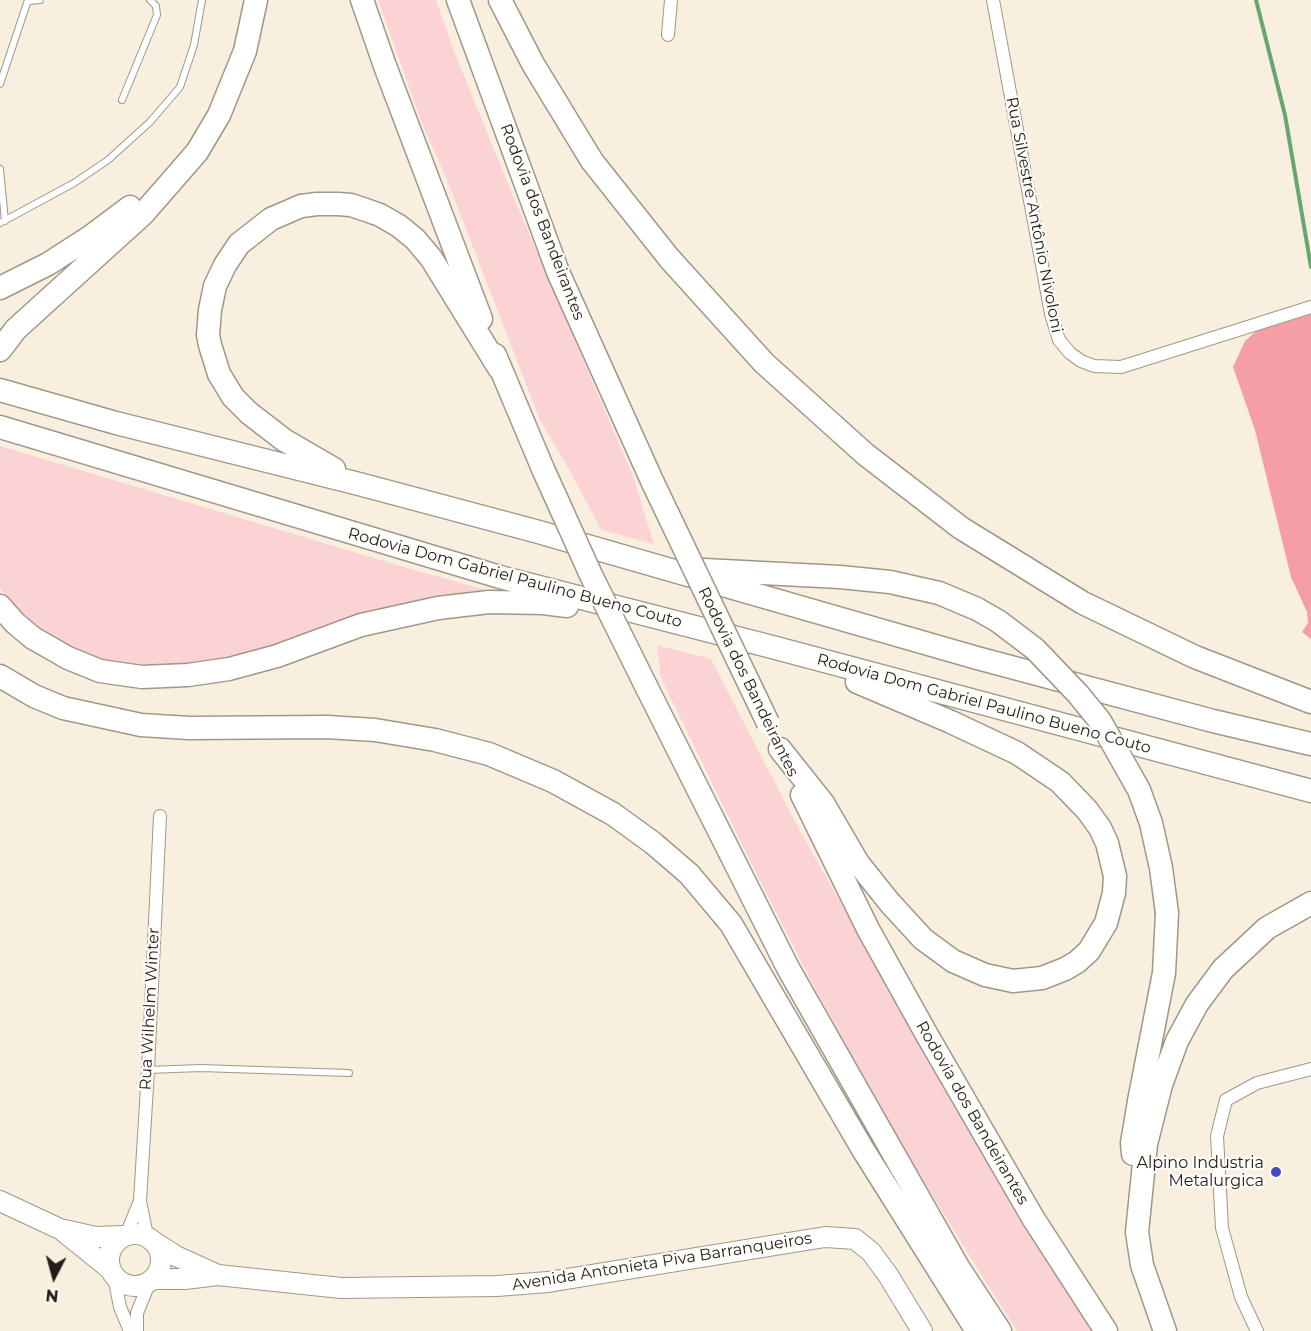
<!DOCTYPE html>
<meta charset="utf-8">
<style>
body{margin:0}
#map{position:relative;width:1311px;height:1331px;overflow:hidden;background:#f9efde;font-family:Montserrat,sans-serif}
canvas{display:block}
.north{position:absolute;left:24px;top:1247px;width:60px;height:60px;-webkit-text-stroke:4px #fffdfa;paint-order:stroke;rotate:186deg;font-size:16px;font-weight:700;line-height:24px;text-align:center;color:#221e18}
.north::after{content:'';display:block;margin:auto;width:21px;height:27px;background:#221e18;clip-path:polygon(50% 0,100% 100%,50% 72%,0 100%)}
</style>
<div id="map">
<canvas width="1311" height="1331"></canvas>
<div class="north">N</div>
</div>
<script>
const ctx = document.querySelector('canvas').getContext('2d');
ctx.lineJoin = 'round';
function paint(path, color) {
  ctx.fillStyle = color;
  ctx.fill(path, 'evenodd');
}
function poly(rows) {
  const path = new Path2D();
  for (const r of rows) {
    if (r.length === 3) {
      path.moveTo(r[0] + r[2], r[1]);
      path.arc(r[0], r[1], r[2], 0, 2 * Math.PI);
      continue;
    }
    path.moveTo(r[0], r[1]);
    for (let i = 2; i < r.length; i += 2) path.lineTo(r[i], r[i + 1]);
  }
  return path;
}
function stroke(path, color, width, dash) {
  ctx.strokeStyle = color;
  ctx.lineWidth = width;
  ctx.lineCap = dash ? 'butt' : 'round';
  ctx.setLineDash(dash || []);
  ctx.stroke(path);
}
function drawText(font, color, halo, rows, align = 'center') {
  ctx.font = font + ' Montserrat,sans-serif';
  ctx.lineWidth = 4.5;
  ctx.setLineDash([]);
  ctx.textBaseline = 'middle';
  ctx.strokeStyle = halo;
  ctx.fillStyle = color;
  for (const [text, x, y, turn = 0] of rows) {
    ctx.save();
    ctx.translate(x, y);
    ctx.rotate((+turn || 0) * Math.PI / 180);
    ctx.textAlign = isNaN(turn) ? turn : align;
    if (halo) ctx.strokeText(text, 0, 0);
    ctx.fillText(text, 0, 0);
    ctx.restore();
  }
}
paint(poly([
 [378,0,436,0,454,51,508,184,634,479,654,544,601,530,571,473,540,420,447,180,421,121],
 [0,446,390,563,521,600,253,658,154,675,67,653,6,601,0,587],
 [657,645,711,659,800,831,909,1024,1094,1331,1017,1331,986,1282,898,1140,810,979,753,867,661,678]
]), '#fcd3d5');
paint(poly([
 [1311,314,1311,639,1302,632,1308,623,1307,612,1291,577,1255,430,1233,367,1245,341,1264,324]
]), '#f69ea5');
stroke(poly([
 [1256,0,1285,115,1311,267]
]), '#66a76f', 4);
const service = poly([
 [28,1,40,0],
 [0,84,28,0],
 [122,100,157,15,156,6,150,0],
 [0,169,5,221],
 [0,223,74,183,108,160,150,122,180,87,194,45,202,0],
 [148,1070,201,1068,349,1073]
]);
const minor = poly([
 [993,0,1051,314,1059,340,1070,353,1081,361,1094,366,1121,367,1311,307],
 [668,35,671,0],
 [126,1235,140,1201],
 [147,1236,140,1201,148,1070,160,816],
 [114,1276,120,1307,130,1331],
 [137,1331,137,1313,150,1281],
 [1257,1331,1241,1297,1222,1228,1217,1136,1226,1100,1257,1083,1311,1069]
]);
const primary = poly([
 [0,1201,60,1229,96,1237,123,1236],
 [64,1232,110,1269],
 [135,1260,26],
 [151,1240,176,1256,218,1275],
 [153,1279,185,1279,218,1275,341,1288,497,1286,548,1282,825,1237,841,1238,855,1239,871,1252,888,1275,922,1331]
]);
const motorway = poly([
 [362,0,385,66,481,319],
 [458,0,558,272,653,483],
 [500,0,533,64,592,161,669,258,764,363,865,454,961,528,1083,603,1195,657,1311,702],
 [0,288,48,264,90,237,130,207],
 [0,350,16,329,143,214,197,152,219,115,245,51,256,0],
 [495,355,543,469],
 [0,390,116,423,359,484,535,531,977,658,1213,721,1311,744],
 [0,427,500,577,776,648,1311,791],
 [334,469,284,440,249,413,233,397,219,374,210,345,208,335,210,310,215,286,225,265,239,244,271,219,301,206,317,204,338,204,351,205,363,209,380,215,399,226,415,239,431,258,499,368],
 [704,570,840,577,890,582,939,593,977,609],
 [0,606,15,623,33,638,68,658,100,671,142,677,188,675,229,669,277,656,361,625,438,608,489,602,543,603,567,606],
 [0,676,34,696,63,708,141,725,189,728,327,727,375,730,435,740,489,754,553,781,613,814,653,843,689,874,731,924,862,1148,977,1331],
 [647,688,788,968,958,1267,1000,1331],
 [780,749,823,803,858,863,890,903,923,939,953,961,985,975,1013,981,1042,978,1065,969,1077,962,1089,951,1106,923,1114,893,1115,876,1107,843,1100,828,1087,810,1060,782,1017,753,951,722,857,682],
 [802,795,868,929,927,1035,1033,1218,1106,1331],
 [1133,1154,1132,1143,1139,1101,1164,973,1167,913],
 [1165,1331,1142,1265,1137,1232,1146,1144,1161,1085,1177,1041,1197,1004,1223,969,1267,928,1311,903]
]);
stroke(service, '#a09788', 8);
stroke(minor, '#a09788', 14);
stroke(primary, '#a09788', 22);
stroke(motorway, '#a09788', 25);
stroke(service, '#fff', 6);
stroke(minor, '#fff', 12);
stroke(primary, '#fff', 20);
stroke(motorway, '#fff', 22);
const motorwayBridge = poly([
 [543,469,591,575,647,688],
 [653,483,768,723],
 [977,609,998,621,1035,649,1078,694,1100,721,1139,790,1151,823,1161,868,1167,913]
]);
stroke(motorwayBridge, '#a09788', 25, []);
stroke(motorwayBridge, '#fff', 22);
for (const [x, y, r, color] of [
 [1276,1172,6,"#464ac0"]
]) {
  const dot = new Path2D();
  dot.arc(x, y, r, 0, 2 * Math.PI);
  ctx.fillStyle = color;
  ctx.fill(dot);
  stroke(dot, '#fffdfa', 2);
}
drawText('16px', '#221e18', '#fffdfa', [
 ["Rua Silvestre Antônio Nivoloni",1034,215,79],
 ["Rodovia dos Bandeirantes",542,222,69],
 ["Rodovia Dom Gabriel Paulino Bueno Couto",515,578,15],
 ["Rodovia dos Bandeirantes",748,682,64],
 ["Rodovia Dom Gabriel Paulino Bueno Couto",984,704,15],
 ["Rua Wilhelm Winter",150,1009,-87],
 ["Rodovia dos Bandeirantes",972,1113,60],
 ["Avenida Antonieta Piva Barranqueiros",662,1262,-9]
]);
drawText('16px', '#221e18', '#fffdfa', [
 ["Alpino Industria",1264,1163],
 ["Metalurgica",1264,1181]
], 'right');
</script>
